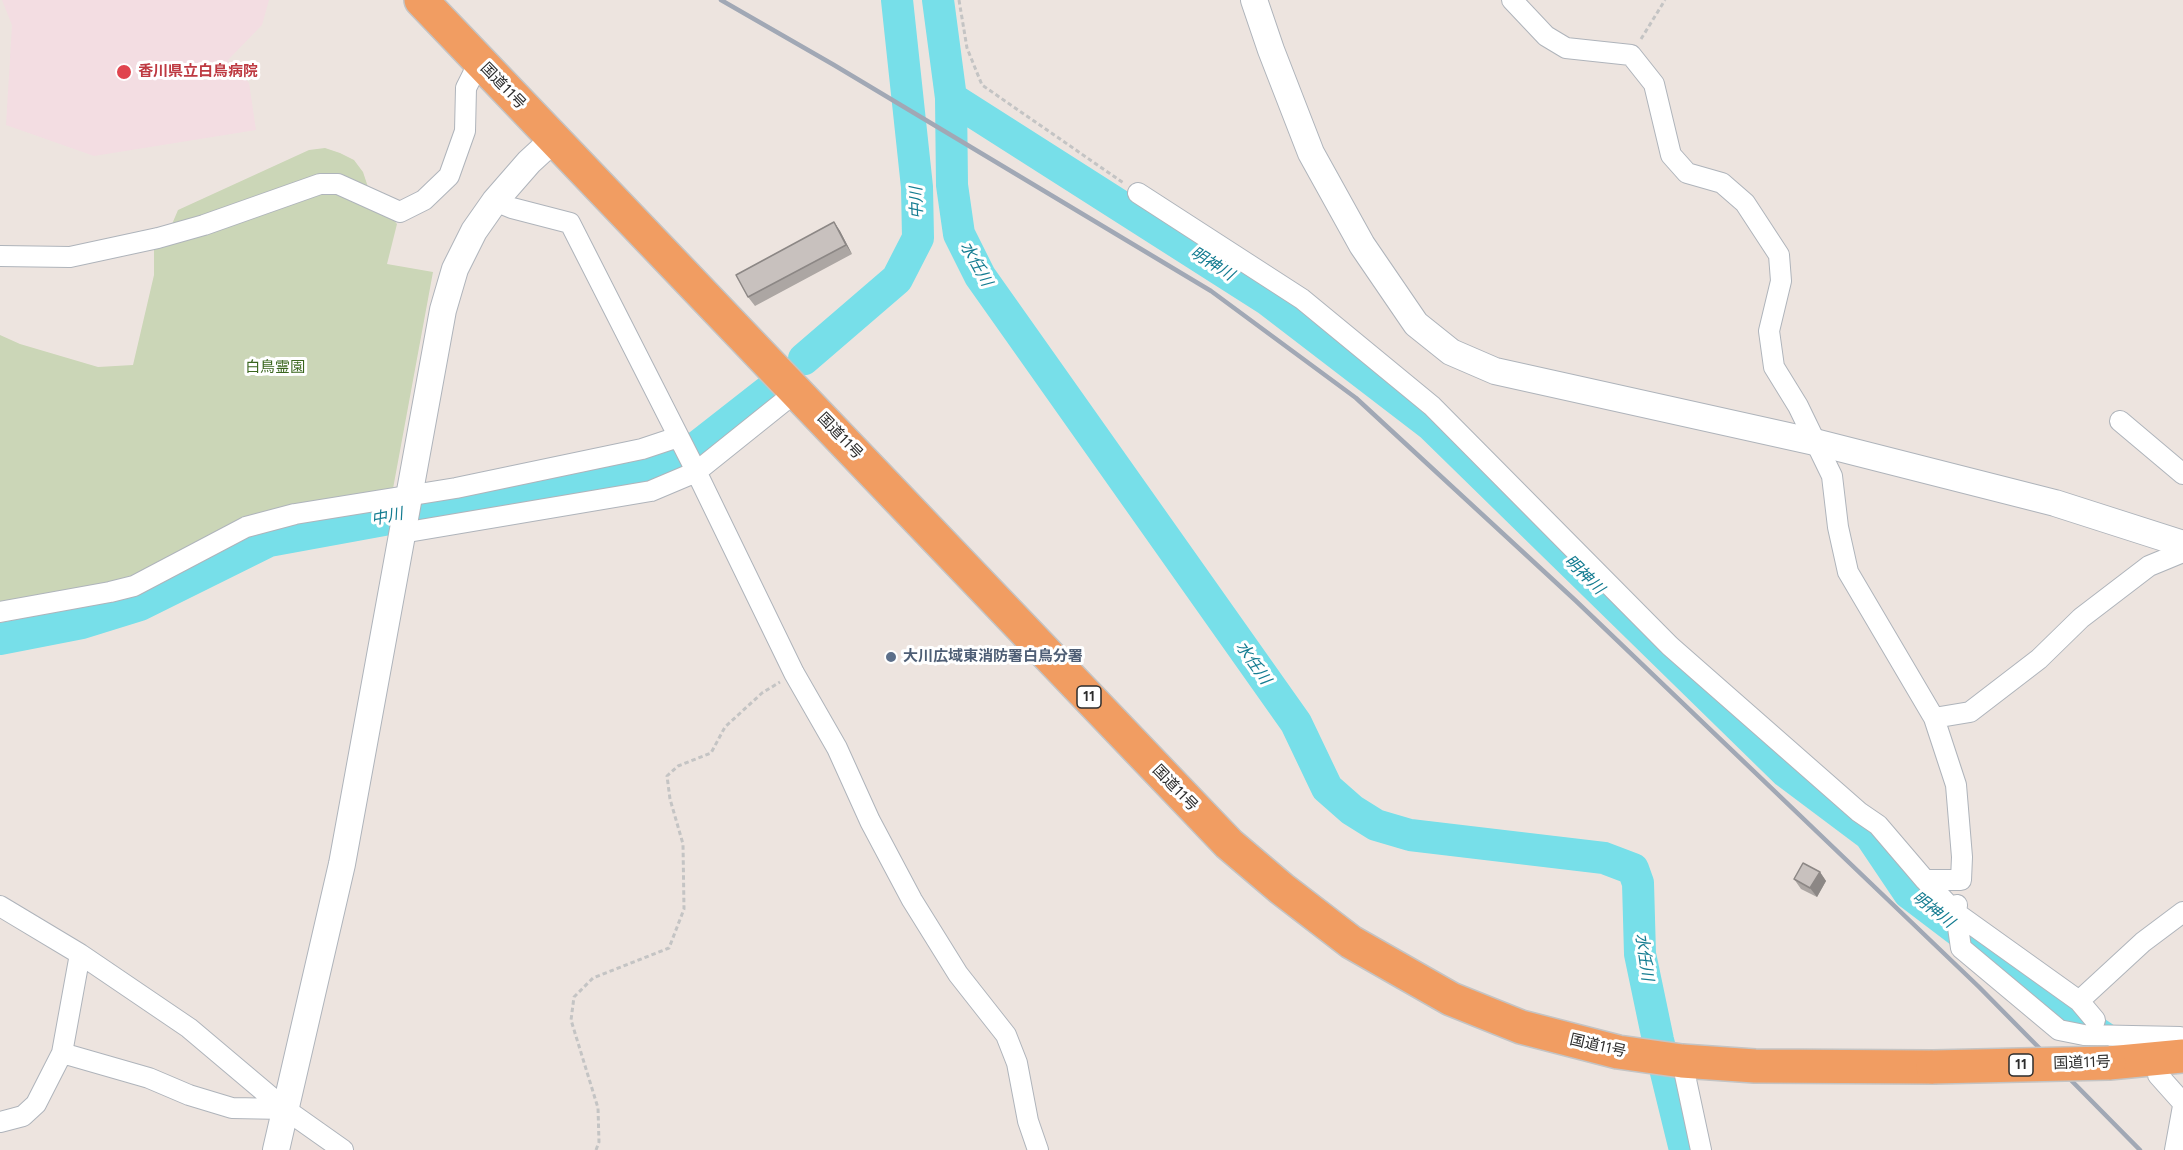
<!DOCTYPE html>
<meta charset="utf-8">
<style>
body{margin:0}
canvas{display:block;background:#ede4df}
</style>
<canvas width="2183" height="1150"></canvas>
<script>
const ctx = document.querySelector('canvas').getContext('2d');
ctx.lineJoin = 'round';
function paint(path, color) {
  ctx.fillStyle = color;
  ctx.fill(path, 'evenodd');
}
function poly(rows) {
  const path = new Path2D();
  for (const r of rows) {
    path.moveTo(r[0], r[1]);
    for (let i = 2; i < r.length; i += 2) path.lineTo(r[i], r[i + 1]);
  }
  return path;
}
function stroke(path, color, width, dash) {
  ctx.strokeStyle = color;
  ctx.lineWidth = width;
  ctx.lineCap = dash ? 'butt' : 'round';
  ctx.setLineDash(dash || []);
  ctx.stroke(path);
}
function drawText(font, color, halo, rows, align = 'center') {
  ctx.font = font + ' Figtree,"Noto Sans JP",sans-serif';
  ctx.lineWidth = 6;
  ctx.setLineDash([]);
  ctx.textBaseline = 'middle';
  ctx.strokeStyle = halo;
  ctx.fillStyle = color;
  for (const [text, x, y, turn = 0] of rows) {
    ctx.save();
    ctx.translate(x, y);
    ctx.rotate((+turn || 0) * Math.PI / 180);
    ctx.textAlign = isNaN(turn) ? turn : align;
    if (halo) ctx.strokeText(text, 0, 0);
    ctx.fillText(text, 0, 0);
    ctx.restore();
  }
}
paint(poly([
 [2,0,269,0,262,25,228,60,249,83,256,130,94,156,6,125,12,25]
]), '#f3dde2');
paint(poly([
 [325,148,340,153,354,160,363,172,370,193,397,224,387,264,433,272,392,494,313,505,147,577,0,607,0,335,20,344,98,367,133,365,154,275,154,246,164,243,178,210,309,150]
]), '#cbd6b7');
stroke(poly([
 [938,0,951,98,952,185,959,234,980,276,1296,723,1327,788,1352,810,1376,825,1410,835,1604,858,1633,869,1638,883,1640,954,1658,1040,1685,1150],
 [951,98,1268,300,1431,425,1786,772,1870,835,1909,893,2063,1010,2122,1050],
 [804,359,897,279,918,238,917,187,897,0],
 [0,639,82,623,140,605,269,541,433,511,561,482,655,470,698,446,767,392]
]), '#77dfe9', 32);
const minor = poly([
 [1512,0,1546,36,1566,48,1631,55,1654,84,1671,155,1687,173,1722,183,1745,203,1779,255,1781,281,1769,331,1774,367,1798,406,1832,476,1838,527,1848,572,1934,718,1956,785,1962,857,1961,880,1925,880],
 [1138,193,1302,299,1432,406,1670,646,1859,812,1878,825,1925,880,1956,913,2079,1001,2095,1020],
 [495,201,512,208,570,223,693,465,794,673,837,748,870,821,912,900,958,974,1006,1035,1017,1063,1028,1121,1038,1150],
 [0,256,70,257,158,238,204,225,320,184,338,184,400,212,424,200,449,176,465,131,466,88,479,62],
 [2120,421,2183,474],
 [402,533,651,491,696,472,797,391],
 [0,612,110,592,134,586,246,527,295,514,456,488,642,449,678,437],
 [1934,718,1970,712,2039,659,2081,618,2149,566,2183,552],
 [1957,905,1956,913,1961,948,2059,1030,2084,1035,2180,1037,2183,1053],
 [0,906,80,954,189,1028,285,1109,343,1150],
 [2079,1001,2143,942,2183,912],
 [62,1053,149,1078,189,1095,232,1108,285,1109],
 [1682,1061,1701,1150],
 [2158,1075,2183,1103],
 [0,1122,23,1116,36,1104,62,1053,80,954],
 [2175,1150,2183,1106]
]);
const tertiary = poly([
 [1254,0,1271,50,1311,153,1362,245,1416,324,1451,352,1495,371,1815,442,2055,503,2183,544],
 [276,1150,342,864,443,310,455,269,474,231,495,201,529,162,554,139]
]);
const trunk = poly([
 [421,0,1229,844,1282,889,1351,942,1451,999,1521,1027,1618,1052,1682,1061,1755,1066,1933,1067],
 [2109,1063,2183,1056]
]);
stroke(minor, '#afb4bb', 22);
stroke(tertiary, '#afb4bb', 28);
stroke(trunk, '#c4c4c4', 36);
stroke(poly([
 [959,0,967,48,982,85,1125,184],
 [1641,39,1665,0],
 [596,1150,599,1142,598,1108,571,1020,574,997,593,978,669,948,684,909,683,844,670,799,667,776,678,766,711,753,725,727,762,693,780,682]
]), '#c4c4c4', 3, [4.5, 3]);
stroke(minor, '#fff', 20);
stroke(tertiary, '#fff', 26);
stroke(trunk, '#f19d62', 33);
stroke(poly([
 [721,0,834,65,1211,291,1356,398,1576,601,1979,987,2140,1150]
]), '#a1a8b5', 4.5);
const trunkBridge = poly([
 [1933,1067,2109,1063]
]);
stroke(trunkBridge, '#c4c4c4', 36, []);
stroke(trunkBridge, '#f19d62', 33);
paint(poly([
 [834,222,840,231,852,254,755,306,748,297],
 [1820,872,1826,881,1817,897,1801,889,1794,879]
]), '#aca6a3');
paint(poly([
 [834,222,840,231,852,254,846,245],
 [1820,872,1826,881,1817,897,1810,888]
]), '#8c8785');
const building = poly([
 [834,222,846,245,748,297,736,275,834,222],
 [1803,863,1820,872,1810,888,1794,879,1803,863]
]);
paint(building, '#c8c1be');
stroke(building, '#8c8785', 1.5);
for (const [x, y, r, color] of [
 [124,72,8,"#e0444e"],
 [891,657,6,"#5c6f8a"]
]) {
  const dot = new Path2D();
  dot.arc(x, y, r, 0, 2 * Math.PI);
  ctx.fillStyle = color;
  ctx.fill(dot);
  stroke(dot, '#fff', 2);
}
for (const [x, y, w] of [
 [1089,697,24],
 [2021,1065,24]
]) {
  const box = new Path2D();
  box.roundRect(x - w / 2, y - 11, w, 22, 4.5);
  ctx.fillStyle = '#fff';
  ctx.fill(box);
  stroke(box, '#2c2c2c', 1.5);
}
drawText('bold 14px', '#2c2c2c', null, [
 ["11",1089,697],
 ["11",2021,1065]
]);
drawText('bold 15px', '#be3a42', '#fff', [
 ["香川県立白鳥病院",138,72]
], 'left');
drawText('15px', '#2c2c2c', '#fff', [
 ["国道11号",503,86,46],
 ["国道11号",840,436,46],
 ["国道11号",1175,788,46],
 ["国道11号",1598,1046,13],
 ["国道11号",2082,1063,-2]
]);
drawText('15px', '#3a661e', '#fff', [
 ["白鳥霊園",275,368]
]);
drawText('bold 15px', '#4e5e75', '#fff', [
 ["大川広域東消防署白鳥分署",903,657]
], 'left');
drawText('italic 16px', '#147c91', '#fff', [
 ["中川",917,203,-92],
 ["水任川",976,264,61],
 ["明神川",1212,264,32],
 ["中川",387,517,-11],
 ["明神川",1584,575,44],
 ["水任川",1253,663,55],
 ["明神川",1933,910,38],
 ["水任川",1644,957,82]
]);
</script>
